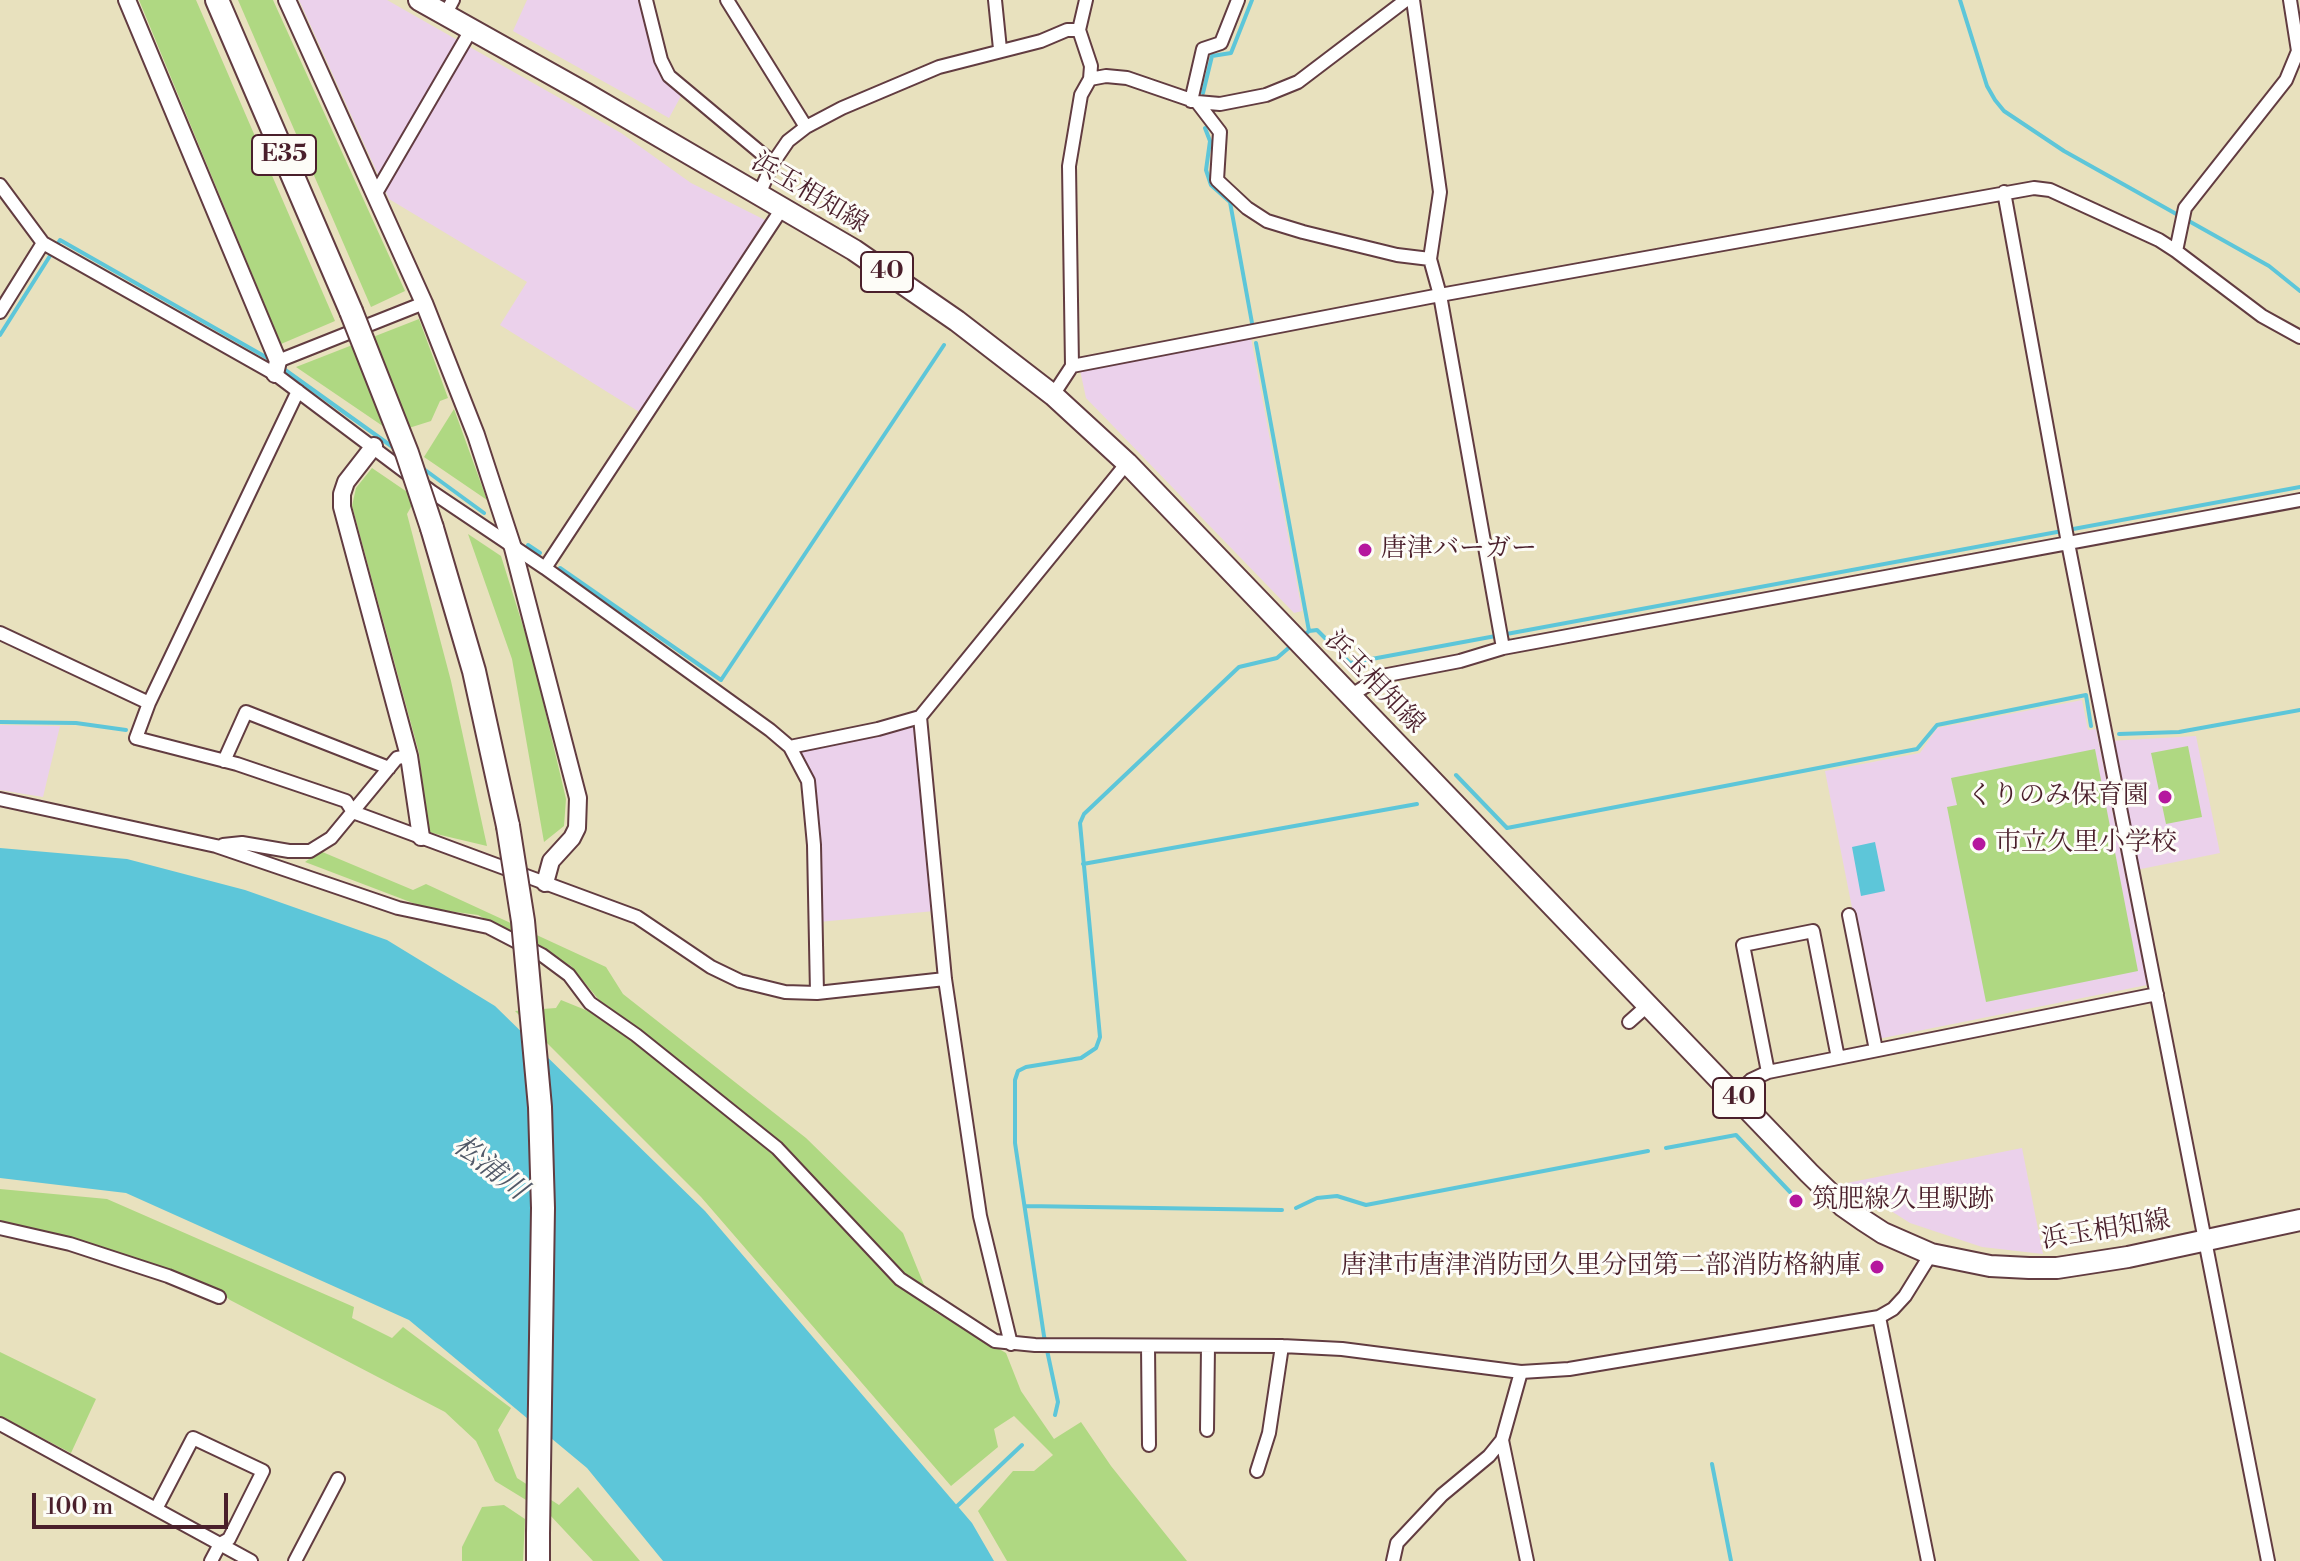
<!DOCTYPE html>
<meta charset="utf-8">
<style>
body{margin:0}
#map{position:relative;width:2300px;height:1561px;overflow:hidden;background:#e8e1be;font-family:"Libre Bodoni",serif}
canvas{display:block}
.scale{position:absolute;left:32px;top:1493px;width:196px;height:36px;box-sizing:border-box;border:4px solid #4a1f2b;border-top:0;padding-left:10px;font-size:24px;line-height:28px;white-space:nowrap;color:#4a1f2b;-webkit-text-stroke:6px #fdfcf7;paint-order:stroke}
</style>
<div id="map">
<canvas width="2300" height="1561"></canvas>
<div class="scale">100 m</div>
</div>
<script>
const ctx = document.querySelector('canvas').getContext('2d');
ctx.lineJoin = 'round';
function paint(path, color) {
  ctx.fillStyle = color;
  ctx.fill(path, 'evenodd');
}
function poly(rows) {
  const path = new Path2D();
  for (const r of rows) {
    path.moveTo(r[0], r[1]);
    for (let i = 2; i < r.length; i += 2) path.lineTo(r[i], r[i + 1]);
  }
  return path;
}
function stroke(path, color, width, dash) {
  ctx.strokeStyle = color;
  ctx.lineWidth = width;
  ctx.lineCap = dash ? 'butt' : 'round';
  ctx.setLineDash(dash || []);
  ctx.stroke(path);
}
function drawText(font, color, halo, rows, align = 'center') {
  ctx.font = font + ' "Libre Bodoni","Noto Serif JP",serif';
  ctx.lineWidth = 6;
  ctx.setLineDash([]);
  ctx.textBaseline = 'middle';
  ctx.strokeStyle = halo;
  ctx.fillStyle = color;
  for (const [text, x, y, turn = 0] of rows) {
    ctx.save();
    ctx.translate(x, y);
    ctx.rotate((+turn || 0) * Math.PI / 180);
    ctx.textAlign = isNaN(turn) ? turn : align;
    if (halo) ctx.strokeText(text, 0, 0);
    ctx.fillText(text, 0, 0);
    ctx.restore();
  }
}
paint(poly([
 [299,0,387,0,621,133,691,183,767,221,641,413,500,325,527,282,389,199],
 [527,0,643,0,661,74,681,96,669,118,513,31],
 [1251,338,1302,611,1294,613,1086,398,1080,370],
 [2082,700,2088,730,2096,729,2147,985,1878,1039,1825,771,1920,753,1937,728],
 [916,713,926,719,945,910,819,922,817,804,811,770,793,742],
 [0,725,60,726,43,797,0,790],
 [2196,736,2220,853,2136,870,2110,741],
 [2022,1148,2043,1254,1982,1247,1910,1223,1847,1183]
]), '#ebd1eb');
paint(poly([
 [139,0,196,0,335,321,281,344],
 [238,0,273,0,405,291,371,307],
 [419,319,448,398,440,401,431,421,393,433,296,367],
 [454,409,487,500,424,457],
 [372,468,416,498,407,514,451,681,487,846,428,832,419,753,352,506,356,488],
 [468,534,501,556,532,655,566,799,564,826,544,842,512,659],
 [2188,746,2202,817,2166,824,2151,753],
 [2095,749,2138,971,1986,1002,1947,807,1957,805,1951,778],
 [320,851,413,890,426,884,606,967,623,994,806,1138,903,1233,935,1312,1006,1353,1021,1391,1054,1439,1081,1422,1111,1466,1187,1561,1007,1561,978,1511,1013,1471,1034,1471,1053,1455,1014,1416,994,1429,998,1447,951,1486,701,1197,515,1011,556,1008,561,1000,593,1013,599,1000,571,966,478,915,426,908,305,862],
 [0,1189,107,1199,354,1307,352,1318,392,1338,403,1327,511,1408,498,1430,517,1478,559,1505,578,1487,640,1561,593,1561,549,1514,495,1481,476,1441,445,1412,230,1300,218,1290,171,1270,72,1239,0,1225],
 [0,1352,96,1399,71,1453,0,1416],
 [504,1505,525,1519,523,1561,462,1561,462,1547,482,1507]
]), '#afd882');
paint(poly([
 [1875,842,1885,891,1861,896,1852,847],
 [0,848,127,859,245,890,387,940,495,1006,705,1211,972,1523,994,1561,663,1561,587,1468,409,1320,126,1193,0,1178]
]), '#5dc6d9');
stroke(poly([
 [1960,0,1987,86,1995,100,2004,111,2064,151,2269,266,2300,291],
 [1203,93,1212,56,1231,53,1252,0],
 [1205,128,1210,141,1206,170,1211,185,1230,202,1252,323],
 [0,335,60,240,271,360],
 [1256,343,1309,631],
 [281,367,394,448],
 [421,467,484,513],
 [528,545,540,553],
 [560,568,721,680,944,345],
 [1302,637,1309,631,1317,630,1350,663,2300,487],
 [0,722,76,723,126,730],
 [2119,734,2179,732,2300,710],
 [1456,775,1507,828,1917,749,1937,725,2086,695,2091,726],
 [1083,864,1417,804],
 [1666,1148,1736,1135,1790,1192],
 [1025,1206,1282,1210],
 [1296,1208,1317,1198,1337,1196,1366,1205,1648,1151],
 [1055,1415,1058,1402,1044,1336,1015,1143,1015,1080,1018,1071,1026,1067,1081,1058,1096,1048,1100,1037,1080,823,1084,814,1239,667,1277,658,1292,645],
 [1712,1464,1731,1561],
 [954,1509,1022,1445]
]), '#5dc6d9', 4);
const minor = poly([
 [646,0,661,60,669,76,773,163],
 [727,0,806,127],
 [995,0,1000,49],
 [1413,0,1440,192,1430,259,1440,295,1503,648],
 [445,15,453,0],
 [1090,79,1106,76,1127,78,1197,102,1220,104,1266,95,1298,82,1406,0],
 [1191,101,1203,49,1221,43,1238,0],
 [1197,102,1220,132,1217,180,1247,208,1267,221,1303,232,1397,255,1430,259],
 [0,185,43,243,275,374,432,492,545,568,770,730,790,747,808,781,814,845,817,993],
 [2004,192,2068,543,2268,1561],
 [376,193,471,30],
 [759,194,773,163,788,141,806,127,842,108,939,67,1041,41,1067,30,1079,30],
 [2176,251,2185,208,2286,80,2298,51,2290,0],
 [0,312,43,243],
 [278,361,424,303],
 [1072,366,1440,295,2034,188,2050,190,2159,240,2176,251,2262,316,2300,337],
 [298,391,149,703,136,738,237,764,346,801,353,812,637,917,711,967,740,981,785,992,817,993,945,979],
 [1053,395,1072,366,1069,166,1081,95,1090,79,1091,66,1079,30,1086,0],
 [545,568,783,207],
 [0,633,149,703],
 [1350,696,1382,676,1460,661,1503,648,2300,500],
 [920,717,945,979,980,1216,1011,1344],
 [790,747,878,729,920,717,1127,463],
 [224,761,246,712,389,768],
 [0,799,216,846,398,908,488,927,542,955,569,975,590,1003,636,1035,777,1148,900,1279,995,1341,1035,1345,1282,1346,1342,1349,1521,1372,1569,1369,1879,1317,1893,1309,1905,1296,1931,1254],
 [223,845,242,843,289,851,310,851,331,838,397,758,409,756],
 [1849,915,1876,1050],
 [1629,1022,1647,1006],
 [1768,1072,1743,945,1813,931,1838,1058],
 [1735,1095,1751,1080,1768,1072,2157,994],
 [0,1228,70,1244,168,1276,219,1297],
 [1879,1317,1928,1561],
 [1148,1346,1149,1445],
 [1521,1372,1502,1440,1527,1561],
 [0,1424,251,1561],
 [1207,1430,1208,1346],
 [1257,1471,1269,1433,1282,1346],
 [156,1509,193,1438,263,1471,229,1539,220,1544,211,1561],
 [295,1561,338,1479],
 [1393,1561,1397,1543,1442,1495,1489,1456,1502,1440]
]);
const tertiary = poly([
 [127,0,278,361,275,374],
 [287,0,424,303,476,435,513,548,578,798,577,828,572,838,551,861,545,883],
 [374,446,346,482,342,494,342,507,409,756,421,837]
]);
const primary = poly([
 [419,0,585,93,854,250,957,321,1053,395,1127,463,1809,1173,1843,1206,1863,1220,1883,1233,1931,1254,1990,1266,2029,1268,2057,1268,2128,1257,2300,1220]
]);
const motorway = poly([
 [217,0,351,311],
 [432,528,474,671,508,826],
 [538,1561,538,1533]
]);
stroke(minor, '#623c41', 16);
stroke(tertiary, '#623c41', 20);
stroke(primary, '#623c41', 24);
stroke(motorway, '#623c41', 26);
stroke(minor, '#fff', 12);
stroke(tertiary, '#fff', 16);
stroke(primary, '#fff', 20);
stroke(motorway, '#fff', 22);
const motorwayBridge = poly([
 [351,311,407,453,432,528],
 [508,826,523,921,540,1107,543,1208,538,1533]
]);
stroke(motorwayBridge, '#623c41', 26, []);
stroke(motorwayBridge, '#fff', 22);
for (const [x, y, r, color] of [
 [1365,550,8,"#b5179e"],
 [2165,797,8,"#b5179e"],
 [1979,844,8,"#b5179e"],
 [1796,1201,8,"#b5179e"],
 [1877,1267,8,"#b5179e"]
]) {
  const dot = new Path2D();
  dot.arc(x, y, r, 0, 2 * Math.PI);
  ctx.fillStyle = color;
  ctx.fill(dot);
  stroke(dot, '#fdfcf7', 3);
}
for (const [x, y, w] of [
 [284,155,64],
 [887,272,52],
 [1739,1098,52]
]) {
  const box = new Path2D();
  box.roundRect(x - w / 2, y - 20, w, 40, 6);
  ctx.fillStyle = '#fdfcf7';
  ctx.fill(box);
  stroke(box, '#4a1f2b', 2);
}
drawText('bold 24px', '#4a1f2b', null, [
 ["E35",284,155],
 ["40",887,272],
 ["40",1739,1098]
]);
drawText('26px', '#4a1f2b', '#fdfcf7', [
 ["浜玉相知線",809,194,31],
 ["浜玉相知線",1374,683,46],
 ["浜玉相知線",2106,1231,-9]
]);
drawText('26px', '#4a1f2b', '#fdfcf7', [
 ["唐津バーガー",1381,550],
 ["くりのみ保育園",2149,797,"right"],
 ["市立久里小学校",1995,844],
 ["筑肥線久里駅跡",1812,1201],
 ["唐津市唐津消防団久里分団第二部消防格納庫",1861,1267,"right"]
], 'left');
drawText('italic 28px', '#515968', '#fdfcf7', [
 ["松浦川",489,1169,38]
]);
</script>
